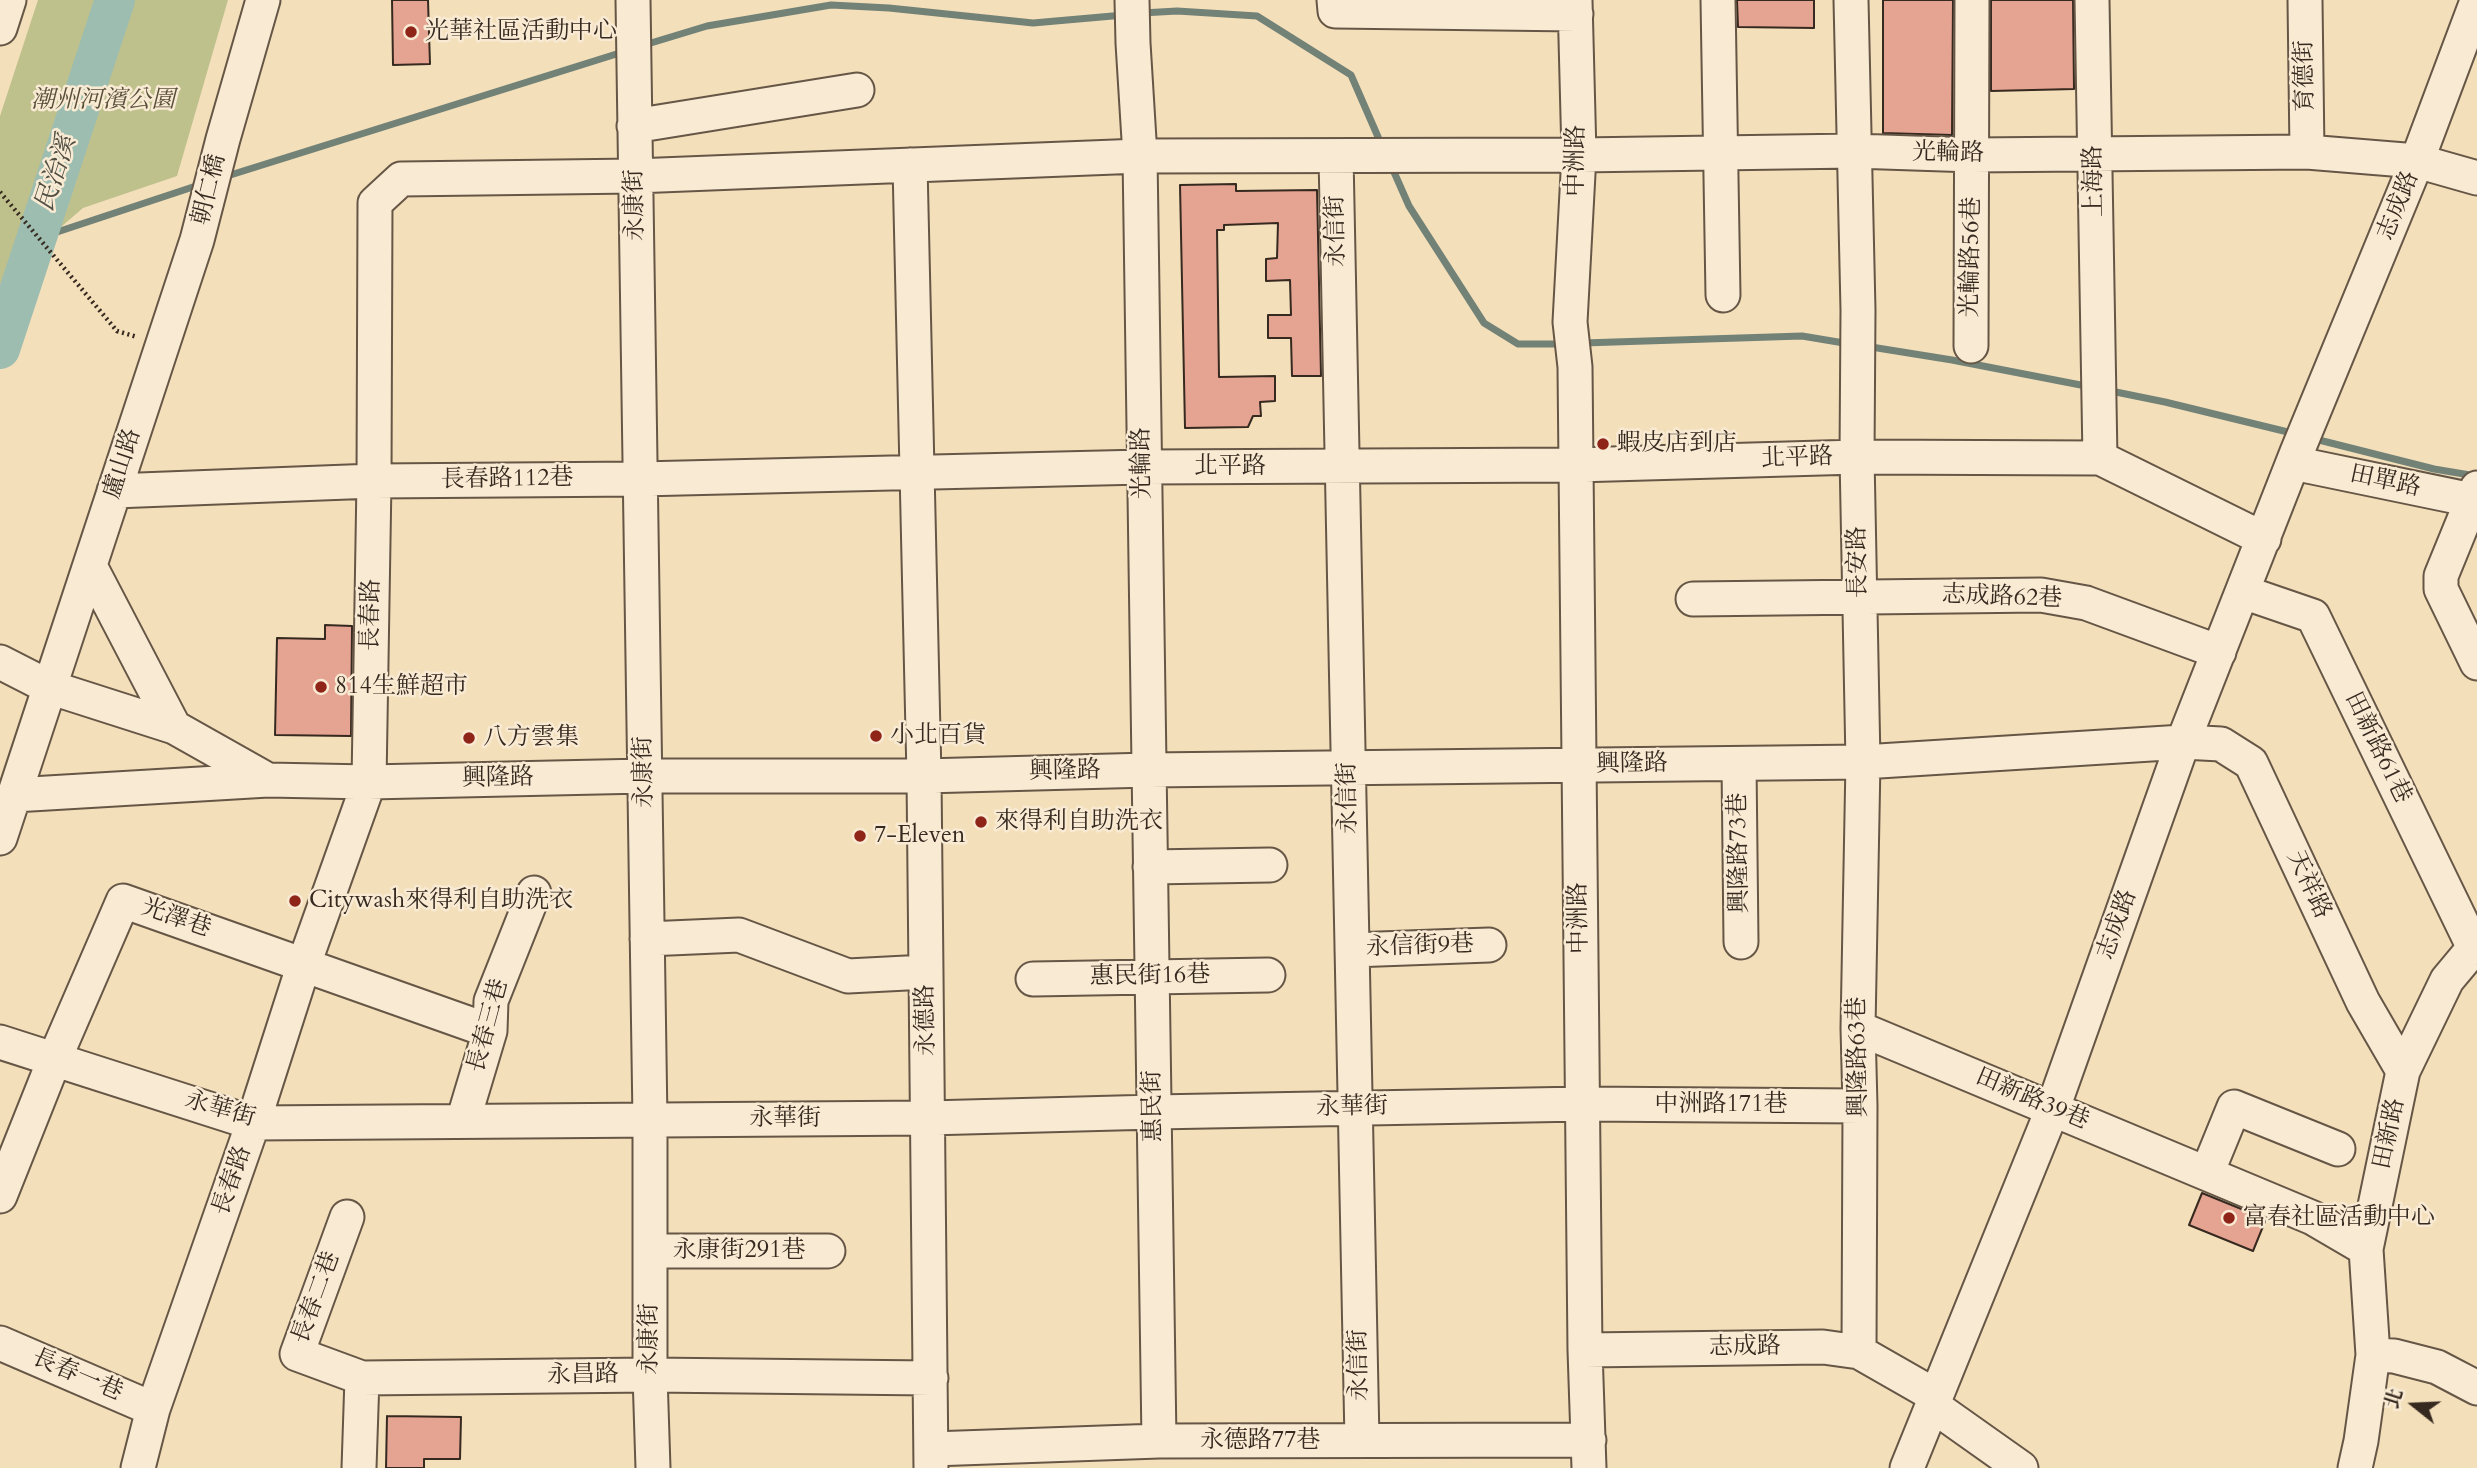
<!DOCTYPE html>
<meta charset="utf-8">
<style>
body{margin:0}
#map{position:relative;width:2477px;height:1468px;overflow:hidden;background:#f4dfbb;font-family:Cardo,"Noto Serif TC",serif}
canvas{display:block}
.north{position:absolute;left:2379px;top:1370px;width:70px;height:70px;-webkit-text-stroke:5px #f8ead3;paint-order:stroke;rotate:288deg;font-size:19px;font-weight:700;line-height:28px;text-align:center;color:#36291f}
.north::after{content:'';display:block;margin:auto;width:24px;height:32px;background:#36291f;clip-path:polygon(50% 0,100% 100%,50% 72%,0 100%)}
</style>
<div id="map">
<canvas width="2477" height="1468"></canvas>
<div class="north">北</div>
</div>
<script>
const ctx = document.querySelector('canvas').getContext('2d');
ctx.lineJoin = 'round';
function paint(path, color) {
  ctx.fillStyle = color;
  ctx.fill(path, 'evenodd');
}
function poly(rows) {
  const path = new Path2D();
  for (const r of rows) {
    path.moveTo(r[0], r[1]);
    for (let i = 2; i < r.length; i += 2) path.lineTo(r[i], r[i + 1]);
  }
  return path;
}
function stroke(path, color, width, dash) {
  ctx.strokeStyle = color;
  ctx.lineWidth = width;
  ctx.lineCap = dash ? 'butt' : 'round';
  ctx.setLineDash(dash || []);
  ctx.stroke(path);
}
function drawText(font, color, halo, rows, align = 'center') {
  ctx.font = font + ' Cardo,"Noto Serif TC",serif';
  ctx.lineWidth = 5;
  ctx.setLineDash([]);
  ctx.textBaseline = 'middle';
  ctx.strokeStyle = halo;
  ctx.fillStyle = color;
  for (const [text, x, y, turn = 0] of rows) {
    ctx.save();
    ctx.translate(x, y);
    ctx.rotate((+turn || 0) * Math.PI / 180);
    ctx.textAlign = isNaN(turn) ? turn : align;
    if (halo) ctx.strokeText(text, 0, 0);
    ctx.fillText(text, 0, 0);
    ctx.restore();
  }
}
paint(poly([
 [38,0,228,0,177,176,83,208,4,276,0,288,0,116]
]), '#bfc18d');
stroke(poly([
 [1142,13,1177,11,1257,16,1351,75,1382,146],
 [641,46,707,26,831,5,889,8,1033,23,1124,15],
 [1390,163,1409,206,1484,323,1518,344,1564,344],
 [224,177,626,51],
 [36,239,202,184],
 [1583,343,1802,336,1850,344],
 [1865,346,1952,360,2091,387],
 [2106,390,2165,402,2296,434],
 [2311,438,2434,469,2476,476]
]), '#738276', 7);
stroke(poly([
 [0,349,115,0]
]), '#9cbdb0', 40);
const building = poly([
 [392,0,428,0,430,64,393,65,392,0],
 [1737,0,1814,0,1814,28,1738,27,1737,0],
 [1883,0,1953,0,1952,135,1883,133,1883,0],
 [1991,0,2073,0,2074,89,1991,91,1991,0],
 [1236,184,1236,191,1317,190,1321,376,1292,376,1291,338,1268,338,1268,315,1291,315,1290,280,1266,281,1266,259,1277,258,1278,223,1224,225,1224,230,1217,230,1219,377,1275,376,1275,401,1260,402,1261,416,1253,416,1248,427,1185,428,1180,185,1236,184],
 [325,625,352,626,351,736,275,735,277,638,325,639,325,625],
 [2202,1193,2266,1219,2253,1251,2189,1225,2202,1193],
 [387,1416,461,1417,460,1459,424,1459,424,1468,386,1468,387,1416]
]);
paint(building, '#e5a392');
stroke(building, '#36291f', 2);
const minor = poly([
 [633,0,650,1119,650,1375,653,1468],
 [1132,0,1133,43,1140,156,1159,1441],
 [1334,0,1335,11,1576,14],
 [1575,0,1579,155,1570,322,1575,367,1585,1350,1589,1468],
 [1718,0,1723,295],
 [1851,0,1858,310,1857,457,1863,762,1858,1028,1860,1106,1859,1352],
 [2092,0,2100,458],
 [2305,0,2307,152],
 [0,28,9,0],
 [634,126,857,90],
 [1336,156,1362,1440],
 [910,165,924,776,931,1468],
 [1971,346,1972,0],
 [2293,463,2477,501],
 [2477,488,2441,576,2441,589,2477,663],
 [114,491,374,481,640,479,1143,467,1576,465,1857,457,2100,458,2264,539],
 [90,566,174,727],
 [2243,592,2313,616,2474,948],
 [1693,599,2041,595,2086,603,2219,652],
 [0,662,49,687,174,727,268,780],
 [1739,764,1741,942],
 [14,795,268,780,369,782,645,776,924,776,1149,770,1863,762,2183,742,2221,744,2251,763,2363,1002,2403,1071],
 [0,838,197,240,223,139,263,0],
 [1150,867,1270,865],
 [647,939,739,935,848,976,926,972],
 [1352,950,1489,945],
 [1033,979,1268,975],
 [1858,1028,2313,1218,2366,1249],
 [0,1042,253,1123,928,1118,1155,1112,1582,1104,1860,1106],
 [463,1121,490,1031,491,1001,534,893],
 [2207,1173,2234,1107,2338,1149],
 [0,1196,55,1058,123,901,490,1031],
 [347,1217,297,1354,362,1378,650,1375,931,1378],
 [650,1251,828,1251],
 [0,1343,153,1409],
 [1585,1350,1823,1347,1859,1352,1936,1396],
 [2373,1355,2394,1356,2437,1367,2477,1388],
 [1932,1405,2021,1468],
 [932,1449,1159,1441,1589,1440],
 [138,1468,153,1409,253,1123,304,964,369,782,374,481,375,203,401,179,635,176,1140,156,1579,155,1854,151,1973,155,2307,152,2417,161,2477,178],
 [359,1468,362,1378],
 [1907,1468,2053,1108,2183,742,2297,452,2417,161,2477,1],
 [2355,1468,2361,1441,2373,1355,2366,1249,2403,1071,2447,980,2477,944]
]);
stroke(minor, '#665646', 37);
stroke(poly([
 [0,192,117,331,137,337]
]), '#36291f', 4.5, [2, 3.5]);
stroke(minor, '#f8ead3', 33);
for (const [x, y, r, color] of [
 [411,32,7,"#8f2418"],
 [1603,444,7,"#8f2418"],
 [321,687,7,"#8f2418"],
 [876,736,7,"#8f2418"],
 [469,738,7,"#8f2418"],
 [981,822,7,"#8f2418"],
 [860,836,7,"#8f2418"],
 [295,901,7,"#8f2418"],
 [2229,1218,7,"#8f2418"]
]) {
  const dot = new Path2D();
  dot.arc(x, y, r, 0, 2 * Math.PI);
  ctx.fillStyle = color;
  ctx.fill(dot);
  stroke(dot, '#f8ead3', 2.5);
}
drawText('24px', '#36291f', '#f8ead3', [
 ["光華社區活動中心",425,32],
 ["蝦皮店到店",1617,444],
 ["814生鮮超市",335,687],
 ["小北百貨",890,736],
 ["八方雲集",483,738],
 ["來得利自助洗衣",995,822],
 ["7-Eleven",874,836],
 ["Citywash來得利自助洗衣",309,901],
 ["富春社區活動中心",2243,1218]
], 'left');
drawText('24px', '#36291f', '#f8ead3', [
 ["育德街",2306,76,-91],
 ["光輪路",1948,154,1],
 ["中洲路",1577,161,-89],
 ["上海路",2095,181,-91],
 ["朝仁橋",210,190,-76],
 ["永康街",636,205,-91],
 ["志成路",2399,206,-68],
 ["永信街",1337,231,-91],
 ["光輪路56巷",1972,257,-89],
 ["北平路",1797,459,-2],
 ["光輪路",1143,463,-91],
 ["盧山路",123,464,-72],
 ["北平路",1230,467],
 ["長春路112巷",507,480,-1],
 ["田單路",2385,482,12],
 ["長安路",1859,562,-91],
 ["志成路62巷",2002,598,2],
 ["長春路",372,615,-89],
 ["田新路61巷",2377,748,64],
 ["興隆路",1632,765,-1],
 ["永康街",645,772,-91],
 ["興隆路",1065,772,-1],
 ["興隆路",498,779,-1],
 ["永信街",1349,798,-91],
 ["興隆路73巷",1740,853,-91],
 ["天祥路",2308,885,65],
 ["中洲路",1580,918,-91],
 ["光澤巷",176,919,19],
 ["志成路",2118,925,-70],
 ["永信街9巷",1420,947,-2],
 ["惠民街16巷",1150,977,-1],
 ["永德路",927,1020,-91],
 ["長春三巷",489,1026,-75],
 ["興隆路63巷",1859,1057,-91],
 ["田新路39巷",2032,1100,23],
 ["中洲路171巷",1721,1105],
 ["惠民街",1154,1106,-91],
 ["永華街",1352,1108,-1],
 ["永華街",220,1110,16],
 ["永華街",785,1119],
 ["田新路",2390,1134,-78],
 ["長春路",233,1181,-71],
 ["永康街291巷",739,1251],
 ["長春二巷",317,1298,-70],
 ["永康街",650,1339,-90],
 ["志成路",1745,1348,-1],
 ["永信街",1360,1365,-91],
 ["長春一巷",77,1376,23],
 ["永昌路",583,1376,-1],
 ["永德路77巷",1260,1441]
]);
drawText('italic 24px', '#584f3a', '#f8ead3', [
 ["潮州河濱公園",103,101]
]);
drawText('italic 26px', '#504e43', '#f8ead3', [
 ["民治溪",57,174,-72]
]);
</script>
